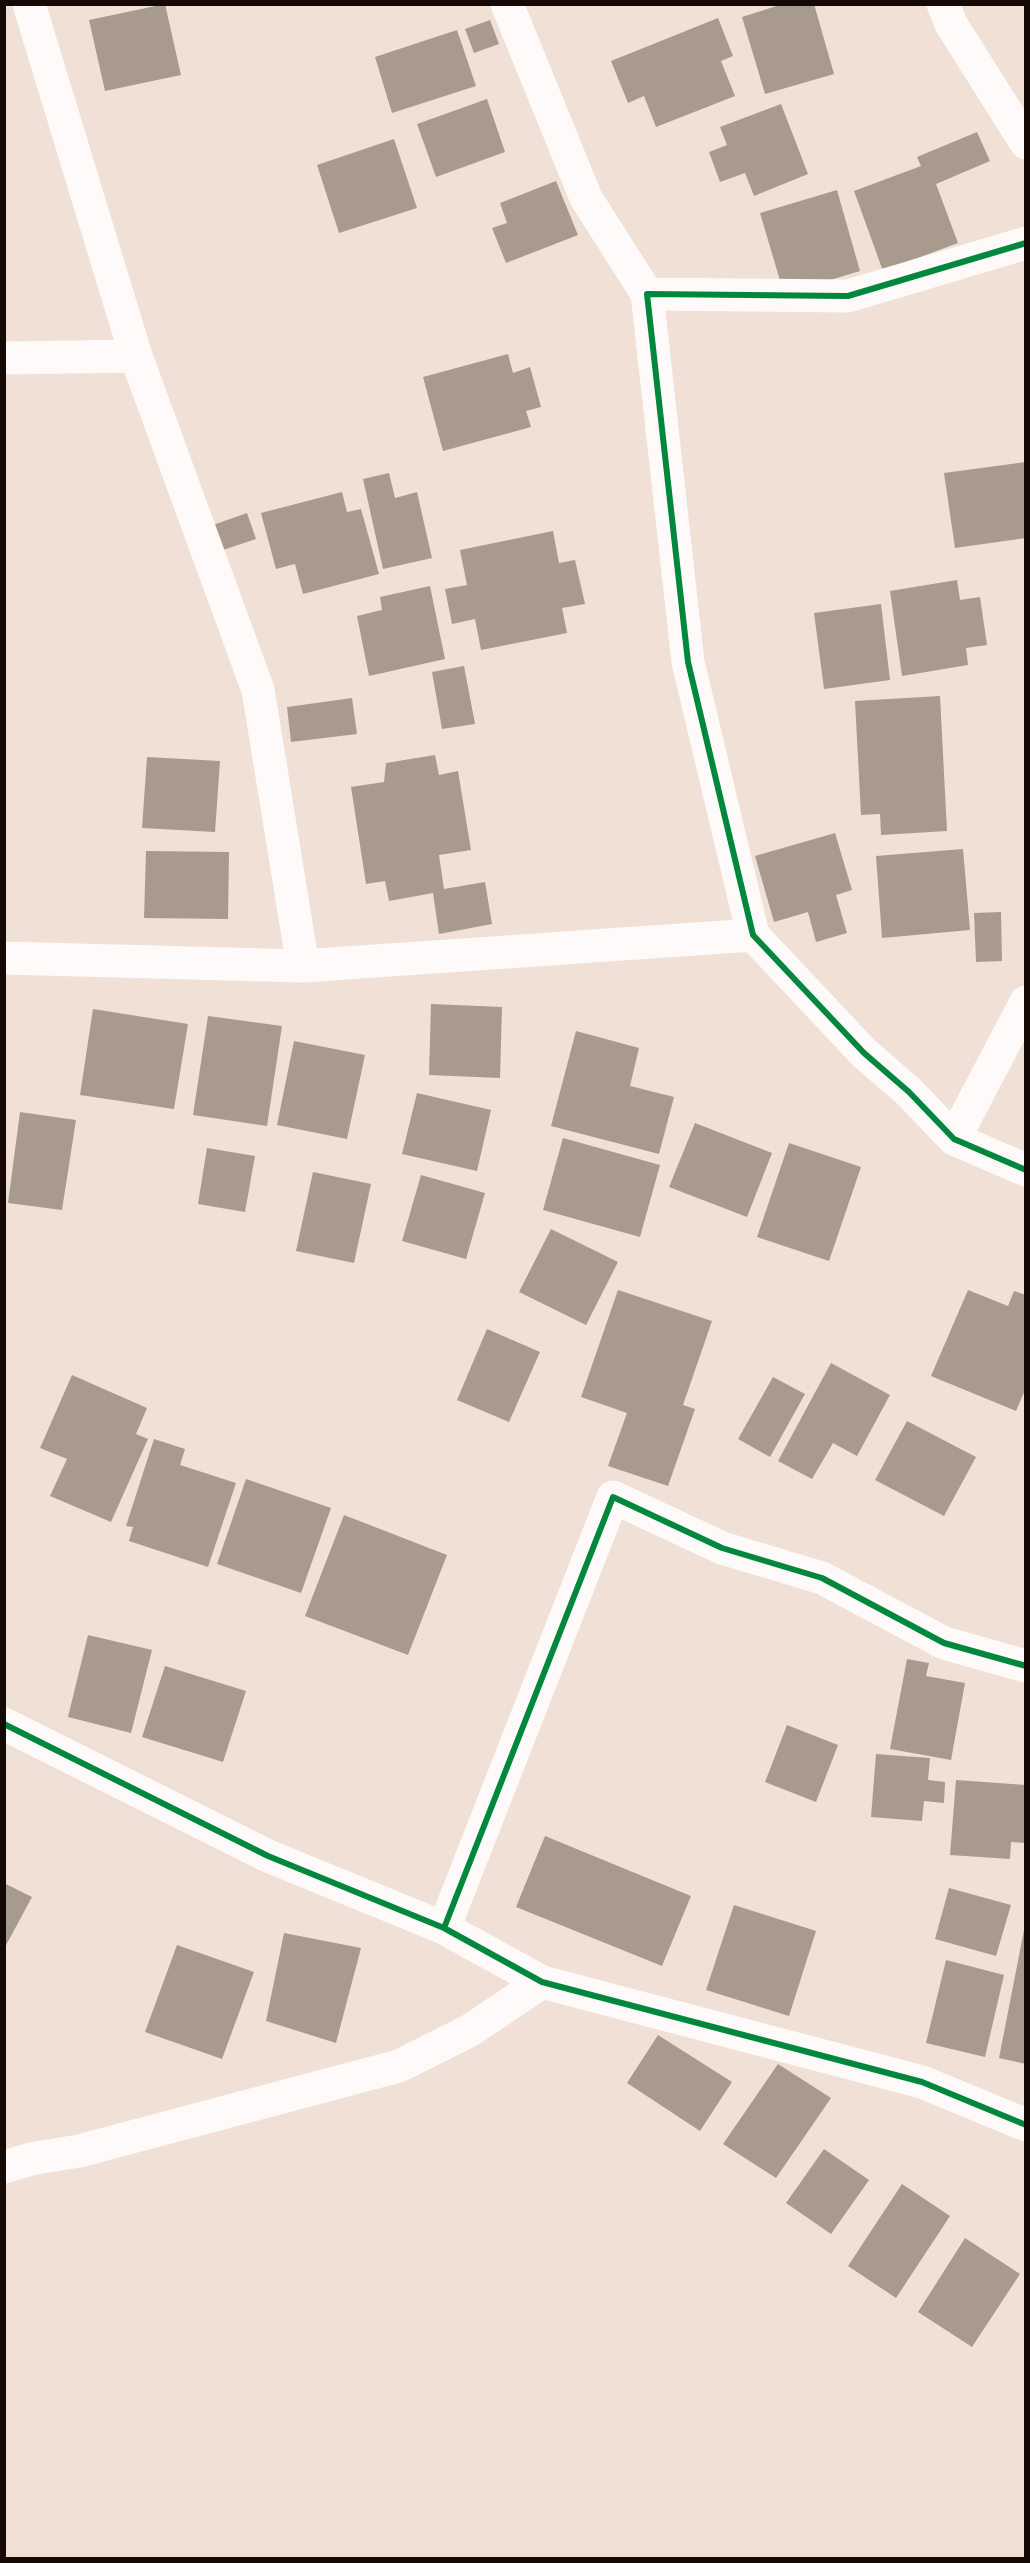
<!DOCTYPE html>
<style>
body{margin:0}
#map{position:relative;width:1030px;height:2563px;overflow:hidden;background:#f0e0d6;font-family:Helvetica,sans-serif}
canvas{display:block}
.frame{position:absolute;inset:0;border:6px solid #140904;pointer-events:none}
</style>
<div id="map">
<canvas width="1030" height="2563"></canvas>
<div class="frame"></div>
</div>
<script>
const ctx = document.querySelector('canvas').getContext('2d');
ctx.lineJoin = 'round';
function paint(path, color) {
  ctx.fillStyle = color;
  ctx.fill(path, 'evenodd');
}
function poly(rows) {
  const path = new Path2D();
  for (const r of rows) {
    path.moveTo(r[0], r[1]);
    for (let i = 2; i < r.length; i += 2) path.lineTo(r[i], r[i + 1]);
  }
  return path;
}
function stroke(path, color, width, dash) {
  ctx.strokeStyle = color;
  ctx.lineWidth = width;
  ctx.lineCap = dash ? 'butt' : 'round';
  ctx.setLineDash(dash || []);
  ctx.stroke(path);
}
paint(poly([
 [165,4,181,75,105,91,89,20],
 [783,4,814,4,834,74,765,94,742,17],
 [718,18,733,56,721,61,735,96,656,127,644,96,628,103,611,61],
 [490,20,499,44,474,53,465,29],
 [457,30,476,86,392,113,375,57],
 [487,99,505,152,436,177,417,124],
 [781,104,808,174,754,196,745,173,720,182,709,152,727,145,720,127],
 [977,132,990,161,936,184,958,243,883,271,854,191,921,166,917,157],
 [394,139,417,208,339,233,317,165],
 [556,181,578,235,506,263,492,228,507,223,500,203],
 [837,190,860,271,784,294,760,213],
 [508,354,513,373,530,367,541,407,526,411,531,427,443,451,423,377],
 [1026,462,1026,538,955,548,944,473],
 [389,473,395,498,417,492,432,558,383,569,363,479],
 [342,492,347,512,361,509,379,574,303,594,295,564,276,569,261,513],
 [247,513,256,539,220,551,210,526],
 [553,531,559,563,575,560,585,604,562,608,567,633,481,650,475,619,452,624,445,589,467,585,460,550],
 [957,580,960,600,980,597,987,645,966,648,968,665,902,676,890,591],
 [430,586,445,659,369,676,357,616,382,610,380,597],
 [881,604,890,680,824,689,814,613],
 [464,666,475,724,442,729,432,672],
 [940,696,947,831,881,835,880,814,861,815,855,701],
 [352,698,357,734,291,742,287,707],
 [435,755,439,775,458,771,471,850,439,855,444,889,485,882,492,924,439,934,433,893,389,901,385,881,366,884,351,787,384,782,386,763],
 [147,757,220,761,215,832,142,828],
 [835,833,852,890,836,895,847,933,816,942,808,912,774,922,755,856],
 [963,849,970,930,882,938,876,856],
 [146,851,229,852,228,919,144,918],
 [1001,912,1002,961,976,962,974,913],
 [431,1004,502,1007,500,1078,429,1075],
 [93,1009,188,1024,174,1109,80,1095],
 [208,1016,282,1026,267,1126,193,1115],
 [576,1031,639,1048,630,1086,674,1097,659,1154,551,1126],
 [294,1041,365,1055,347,1139,277,1125],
 [417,1093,491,1110,477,1171,402,1154],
 [20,1112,76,1120,62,1210,8,1203],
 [695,1123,772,1153,747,1217,669,1187],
 [563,1138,660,1165,640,1237,543,1210],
 [789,1143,861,1167,829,1261,757,1237],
 [207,1148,255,1156,245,1212,198,1204],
 [313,1172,371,1184,354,1263,296,1251],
 [421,1175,485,1193,466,1259,402,1241],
 [551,1229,618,1262,586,1325,519,1292],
 [618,1290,712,1321,683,1405,695,1409,668,1486,608,1466,627,1413,581,1397],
 [968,1290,1008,1306,1014,1291,1026,1295,1026,1388,1016,1411,931,1376],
 [487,1329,540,1352,509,1422,457,1400],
 [831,1363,890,1395,857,1456,833,1443,812,1479,778,1461],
 [72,1375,147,1408,136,1434,148,1439,111,1522,50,1496,67,1459,40,1448],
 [773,1377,805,1394,770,1457,738,1439],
 [907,1421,976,1457,944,1516,875,1480],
 [154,1439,185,1449,180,1465,236,1483,208,1567,129,1541,133,1527,126,1526],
 [246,1479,331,1508,301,1593,217,1564],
 [344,1515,447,1555,408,1655,305,1616],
 [88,1635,152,1650,131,1733,68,1717],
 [907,1659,929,1663,926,1676,965,1683,951,1760,890,1749],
 [165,1666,246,1691,223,1762,142,1737],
 [787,1725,838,1745,816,1802,765,1782],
 [876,1754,930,1758,928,1780,945,1782,944,1803,924,1801,922,1821,871,1817],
 [956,1780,1026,1785,1026,1843,1011,1842,1010,1859,950,1855],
 [545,1836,691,1896,662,1966,516,1907],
 [4,1883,32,1897,4,1949],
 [949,1888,1011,1905,996,1956,935,1939],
 [734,1905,816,1931,789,2016,706,1990],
 [1024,1930,1026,1930,1026,2064,999,2058],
 [284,1933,361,1948,336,2043,266,2021],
 [177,1945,254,1972,222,2059,145,2032],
 [946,1960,1004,1975,985,2057,926,2043],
 [658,2035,732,2082,700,2131,627,2083],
 [778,2064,831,2098,776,2178,723,2144],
 [824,2149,869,2180,831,2234,786,2203],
 [902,2184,950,2216,896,2298,848,2266],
 [965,2238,1020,2274,972,2347,918,2312]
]), '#a89b8d');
stroke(poly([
 [29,4,136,356],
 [507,4,586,198,647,294],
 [943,4,951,24,1026,143],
 [1026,243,848,296,647,294,688,662,753,935,864,1053,909,1092,954,1139,1026,1170],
 [4,358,136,356,258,690,303,966],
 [4,958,303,966,753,935],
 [954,1139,1026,1002],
 [4,1724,268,1856,444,1928,542,1982,922,2082,1026,2125],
 [444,1928,613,1497,722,1548,822,1578,944,1643,1026,1666],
 [4,2167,31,2159,79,2151,399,2066,469,2031,542,1982]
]), '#fdfaf9', 33);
stroke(poly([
 [1026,243,848,296,647,294,688,662,753,935,864,1053,909,1092,954,1139,1026,1170],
 [4,1724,268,1856,444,1928,542,1982,922,2082,1026,2125],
 [444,1928,613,1497,722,1548,822,1578,944,1643,1026,1666]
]), '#00873e', 6);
</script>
